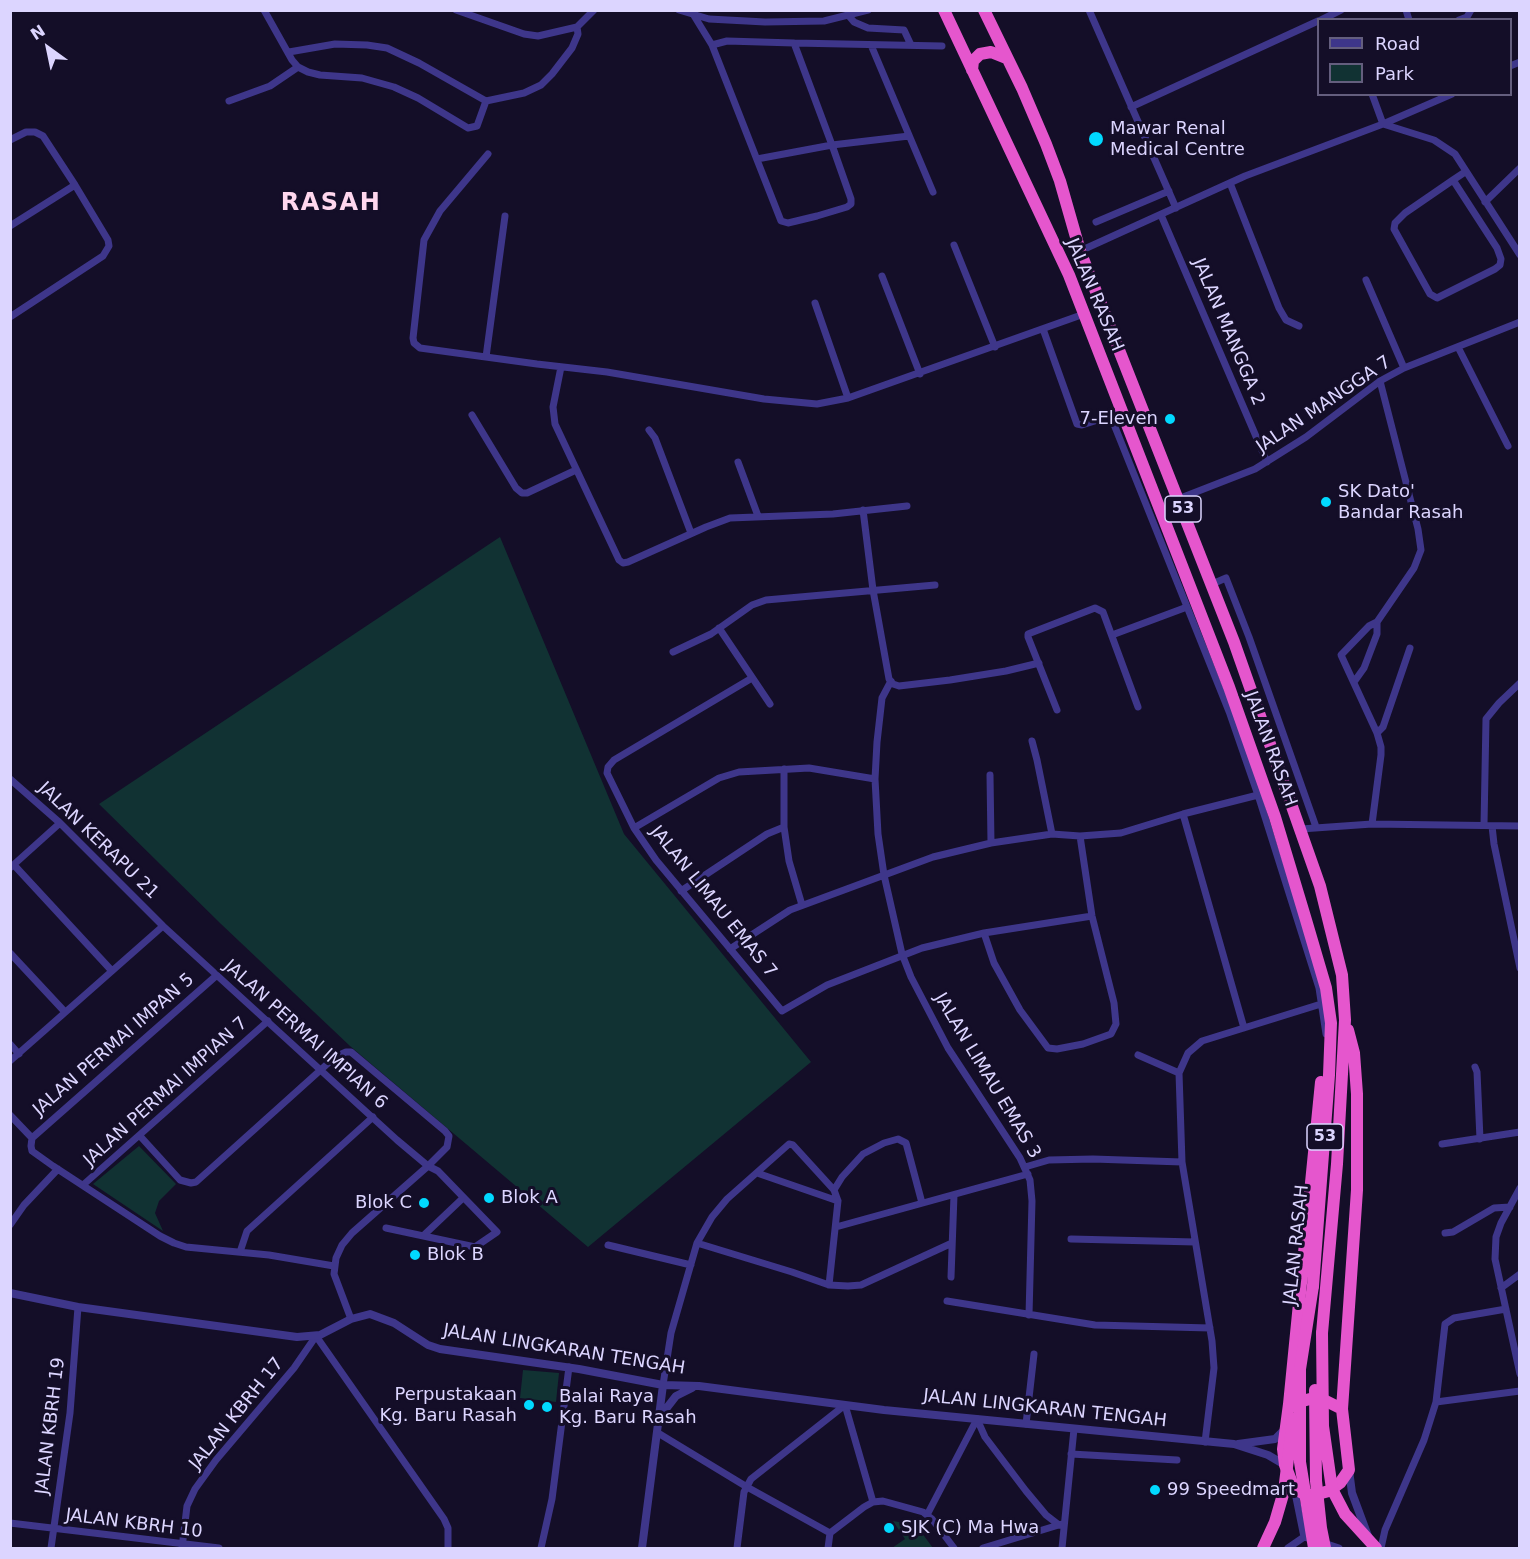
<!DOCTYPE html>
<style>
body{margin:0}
#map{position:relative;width:1530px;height:1559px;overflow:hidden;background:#140e28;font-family:"DejaVu Sans",sans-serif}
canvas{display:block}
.frame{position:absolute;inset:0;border:12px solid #dcd5ff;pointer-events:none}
.legend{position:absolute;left:1317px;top:18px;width:195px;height:78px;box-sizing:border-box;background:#140e28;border:2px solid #645e7e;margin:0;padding:8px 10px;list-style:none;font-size:18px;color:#dcd5ff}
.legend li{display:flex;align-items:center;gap:12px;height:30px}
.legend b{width:30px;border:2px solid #645e7e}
.north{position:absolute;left:18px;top:18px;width:60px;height:60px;-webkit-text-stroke:4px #140e28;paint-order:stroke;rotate:327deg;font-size:16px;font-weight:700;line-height:24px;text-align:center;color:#dcd5ff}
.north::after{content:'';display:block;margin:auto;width:21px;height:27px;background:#dcd5ff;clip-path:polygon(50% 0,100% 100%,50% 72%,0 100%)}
</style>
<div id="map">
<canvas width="1530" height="1559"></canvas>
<div class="frame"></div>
<ul class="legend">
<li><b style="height:8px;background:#3e368a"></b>Road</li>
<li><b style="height:16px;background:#113233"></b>Park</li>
</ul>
<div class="north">N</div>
</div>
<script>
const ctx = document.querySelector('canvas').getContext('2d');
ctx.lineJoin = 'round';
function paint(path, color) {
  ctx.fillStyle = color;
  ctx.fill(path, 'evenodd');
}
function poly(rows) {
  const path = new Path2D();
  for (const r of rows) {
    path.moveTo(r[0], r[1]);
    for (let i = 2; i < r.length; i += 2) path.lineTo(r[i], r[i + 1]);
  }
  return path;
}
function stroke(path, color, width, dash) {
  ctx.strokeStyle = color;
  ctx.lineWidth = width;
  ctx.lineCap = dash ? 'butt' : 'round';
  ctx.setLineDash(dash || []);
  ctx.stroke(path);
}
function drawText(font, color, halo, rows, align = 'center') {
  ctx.font = font + ' "DejaVu Sans",sans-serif';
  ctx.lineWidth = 6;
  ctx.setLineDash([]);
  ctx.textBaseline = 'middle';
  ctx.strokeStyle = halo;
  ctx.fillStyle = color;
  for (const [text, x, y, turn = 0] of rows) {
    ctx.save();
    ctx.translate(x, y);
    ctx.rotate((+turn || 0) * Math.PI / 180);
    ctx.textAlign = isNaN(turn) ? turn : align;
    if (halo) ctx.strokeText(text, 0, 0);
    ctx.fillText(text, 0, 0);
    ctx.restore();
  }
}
paint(poly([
 [500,537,624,834,811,1062,588,1247,350,1046,221,924,99,804],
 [139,1146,176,1184,159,1201,155,1213,163,1231,93,1184],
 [523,1370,559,1373,556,1402,520,1398],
 [893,1521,916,1525,933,1548,892,1548,905,1539]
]), '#113233');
stroke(poly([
 [264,10,292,60,298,67,308,72,320,75,362,78,394,87,418,98,468,128,477,126,486,101],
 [456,10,524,34,538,36,577,27,594,10],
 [679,10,709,19,765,22,824,21,868,10],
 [1089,10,1176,208],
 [1406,10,1409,20],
 [693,14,712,45,781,221,788,223,817,216,847,207,851,204,851,199,832,145,909,136],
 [849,16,854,22,868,28,904,30,911,45],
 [1321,20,1341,10],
 [1459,20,1467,17,1471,10],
 [794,43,942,46],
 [712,45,727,41,794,43,832,145,757,159],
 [871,45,933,192],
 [289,52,335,44,367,45,387,48,419,63,486,101,524,93,541,85,552,74,572,48,578,34,577,27],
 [1510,66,1520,62],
 [1372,94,1383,124],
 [229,101,270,86,298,67],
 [1131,107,1318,21],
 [1383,124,1434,140,1455,154,1520,255],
 [10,140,26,132,35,132,43,136,75,185,108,240,109,246,103,256,10,317],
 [488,154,440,211,424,240,413,338,414,343,420,348,537,364,607,372,764,399,817,404,848,398,1084,314],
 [1453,180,1497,248,1501,259,1500,265,1495,269,1437,298,1430,294,1394,229,1395,223,1405,213,1453,180,1465,172],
 [1230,183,1279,308,1286,320,1299,326],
 [1485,202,1520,168],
 [1161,215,1267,462],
 [1096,222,1169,191],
 [10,226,75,185],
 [954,245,995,347],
 [1080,251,1245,176,1383,124,1452,94],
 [882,276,920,374],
 [1366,280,1404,368],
 [815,303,848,398],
 [1043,329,1077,424,1082,425,1123,412],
 [1458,347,1508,446],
 [486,357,505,216],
 [561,367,553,407,555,424,619,560,623,563,628,562,706,527,730,518,833,514,907,506],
 [472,415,516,488,522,493,527,493,576,470],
 [1111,417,1230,714,1258,795,1319,988,1326,1034],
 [649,430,655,438,691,533],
 [738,462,758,516],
 [1178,499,1255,469,1306,437,1380,381,1404,368,1520,322],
 [863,510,873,590,889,679,893,684,899,686,950,680,1006,671,1039,663],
 [1212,584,1226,578,1249,637,1316,827],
 [1377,622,1414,568,1421,550,1418,529,1380,381],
 [719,628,770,704],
 [1112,635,1187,607],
 [673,652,711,634,752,605,766,600,935,585],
 [752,678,614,760,608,767,607,773,634,828,656,860,782,1011,827,985,922,948,984,933,1092,916],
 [891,681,882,698,877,742,875,779,878,834,884,875,902,954,911,977,948,1048,1020,1158,1030,1180,1032,1201,1029,1315],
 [1354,682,1364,668,1377,634,1377,622,1369,626,1341,655,1377,733,1381,747,1381,755,1372,824],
 [1057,710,1028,637,1028,634,1095,608,1103,612,1138,707],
 [1377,733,1383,727,1410,648],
 [1032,741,1037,760,1052,834],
 [784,769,784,827,789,861,802,905],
 [990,775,991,843],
 [10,779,60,823,163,926,397,1140,428,1166,438,1171,497,1232,475,1247,386,1228],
 [1183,814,1244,1028],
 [1484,825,1486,719,1499,703,1520,683],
 [1492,826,1494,844,1520,968],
 [634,828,719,778,739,772,809,768,875,779],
 [1301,829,1372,824,1520,826],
 [14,865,112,971],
 [10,868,60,823],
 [681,891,767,834,784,827],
 [984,933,994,963,1020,1010,1048,1048,1057,1049,1083,1044,1111,1034,1116,1024,1114,1003,1092,916,1080,836],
 [730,949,790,910,933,857,991,843,1052,834,1080,836,1121,833,1183,814,1258,795],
 [10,953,65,1012],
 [10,1044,19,1054],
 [1138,1055,1179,1073],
 [10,1061,163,926],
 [1475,1067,1477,1072,1480,1139],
 [10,1115,32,1138],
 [140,1136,180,1180,191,1183,196,1182,335,1057,346,1052,351,1052,445,1131,449,1136,447,1147,428,1166,352,1233,342,1245,336,1258,334,1274,351,1319],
 [32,1138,31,1146,32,1151,53,1166,160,1236,174,1243,186,1247,269,1255,334,1266],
 [32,1138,217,975],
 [1442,1144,1520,1132],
 [1025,1167,1049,1160,1093,1159,1182,1162],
 [757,1173,838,1201],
 [83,1185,268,1021],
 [1520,1188,1501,1223,1496,1237,1495,1259,1520,1374],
 [834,1190,842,1177,863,1154,884,1143,898,1139,906,1143,922,1203],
 [10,1225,24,1205,58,1169],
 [836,1227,1028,1174],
 [1445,1233,1453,1232,1494,1208,1510,1207],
 [424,1235,463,1198],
 [1071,1239,1195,1242],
 [697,1243,792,1272,829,1285,848,1286,861,1285,952,1243],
 [608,1245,691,1265],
 [240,1252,247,1231,373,1117],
 [951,1277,954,1195],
 [1501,1288,1520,1274],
 [947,1301,1095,1325,1210,1328],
 [663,1385,671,1333,697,1243,712,1217,727,1199,789,1144,793,1145,834,1190,838,1201,829,1285],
 [1436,1402,1520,1391],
 [977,1419,985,1437,1026,1491,1046,1515,1059,1525],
 [1026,1424,1034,1354],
 [658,1433,747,1487,830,1533],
 [1205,1442,1214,1368,1212,1341,1182,1162,1179,1073,1188,1053,1202,1041,1321,1004],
 [1071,1454,1177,1460],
 [1294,1488,1304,1537,1314,1540],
 [927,1515,977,1419],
 [10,1523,219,1548],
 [1324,1543,1339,1548],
 [51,1548,70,1413,78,1307],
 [182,1548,187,1506,195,1489,216,1460,294,1368,316,1336,444,1519,448,1528,448,1548],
 [541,1548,552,1499,569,1367],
 [737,1548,744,1492,751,1479,845,1405,873,1502],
 [828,1548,830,1533,864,1507,873,1502,883,1501,923,1512,932,1519,954,1548],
 [983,1548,1062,1524],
 [1062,1548,1074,1429],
 [1288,1548,1304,1537],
 [1381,1548,1385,1530,1424,1440,1436,1402,1445,1324,1454,1318,1506,1309]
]), '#3e368a', 7);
stroke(poly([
 [10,1293,78,1307,297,1337,320,1335,351,1319,370,1314,394,1323,428,1345,440,1349,579,1369,663,1385,699,1386,884,1410,1234,1444,1268,1455,1285,1465],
 [662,1414,676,1396,692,1388],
 [1238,1444,1275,1439,1286,1428],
 [1349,1470,1352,1493,1368,1536],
 [642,1548,663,1385]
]), '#3e368a', 8);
stroke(poly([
 [944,10,1069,275,1229,687,1275,817,1306,920,1326,988,1331,1023,1329,1075,1313,1286],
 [984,10,1022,88,1046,144,1060,181,1080,251,1234,642,1320,886,1342,975,1345,1020,1337,1164,1322,1333],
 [972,70,973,61,980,54,991,52,1006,58],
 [1321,1082,1289,1404,1283,1449,1285,1465,1294,1488,1306,1495,1314,1495,1329,1491,1340,1483,1349,1470,1342,1409,1357,1190,1357,1094,1354,1053,1348,1030],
 [1291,1404,1310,1399,1326,1401,1342,1409]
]), '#e556cd', 12);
stroke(poly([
 [1313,1286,1300,1369,1300,1462,1314,1548],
 [1322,1333,1323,1426,1332,1489,1345,1514,1376,1548],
 [1315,1390,1316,1481,1321,1528,1325,1548],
 [1263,1548,1275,1522,1284,1491,1293,1419]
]), '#e556cd', 12);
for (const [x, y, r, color] of [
 [1096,139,8,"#01d9ff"],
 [1170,419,6,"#01d9ff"],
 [1326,502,6,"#01d9ff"],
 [489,1198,6,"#01d9ff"],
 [424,1203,6,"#01d9ff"],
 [415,1255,6,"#01d9ff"],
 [529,1405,6,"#01d9ff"],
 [547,1407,6,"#01d9ff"],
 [1155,1490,6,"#01d9ff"],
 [889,1528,6,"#01d9ff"]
]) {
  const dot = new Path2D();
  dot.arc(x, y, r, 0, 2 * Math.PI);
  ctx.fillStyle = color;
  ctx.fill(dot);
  stroke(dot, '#140e28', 2);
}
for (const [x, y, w] of [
 [1183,509,36],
 [1325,1137,36]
]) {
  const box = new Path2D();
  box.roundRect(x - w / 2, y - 13, w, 26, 4.5);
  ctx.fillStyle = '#140e28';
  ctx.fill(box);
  stroke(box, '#dcd5ff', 1.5);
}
drawText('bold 16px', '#dcd5ff', null, [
 ["53",1183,509],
 ["53",1325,1137]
]);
drawText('18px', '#dcd5ff', '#140e28', [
 ["Mawar Renal",1110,129],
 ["Medical Centre",1110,150],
 ["7-Eleven",1158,419,"right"],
 ["SK Dato'",1338,492],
 ["Bandar Rasah",1338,513],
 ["Blok A",501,1198],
 ["Blok C",412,1203,"right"],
 ["Blok B",427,1255],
 ["Perpustakaan",517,1395,"right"],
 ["Kg. Baru Rasah",517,1416,"right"],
 ["Balai Raya",559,1397],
 ["Kg. Baru Rasah",559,1418],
 ["99 Speedmart",1167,1490],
 ["SJK (C) Ma Hwa",901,1528]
], 'left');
drawText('18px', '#dcd5ff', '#140e28', [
 ["JALAN RASAH",1094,295,67],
 ["JALAN MANGGA 2",1228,332,67],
 ["JALAN MANGGA 7",1324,405,-34],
 ["JALAN RASAH",1270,749,70],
 ["JALAN KERAPU 21",98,841,44],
 ["JALAN LIMAU EMAS 7",713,902,51],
 ["JALAN PERMAI IMPIAN 6",305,1035,42],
 ["JALAN PERMAI IMPAN 5",114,1045,-41],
 ["JALAN LIMAU EMAS 3",987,1076,59],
 ["JALAN PERMAI IMPIAN 7",166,1092,-42],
 ["JALAN RASAH",1297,1245,-84],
 ["JALAN LINGKARAN TENGAH",564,1350,9],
 ["JALAN LINGKARAN TENGAH",1045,1409,6],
 ["JALAN KBRH 17",237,1414,-51],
 ["JALAN KBRH 19",51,1426,-83],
 ["JALAN KBRH 10",134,1524,7]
]);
ctx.letterSpacing = '1.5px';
drawText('bold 24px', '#ffd7ee', '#140e28', [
 ["RASAH",331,204]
]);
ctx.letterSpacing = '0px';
</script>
